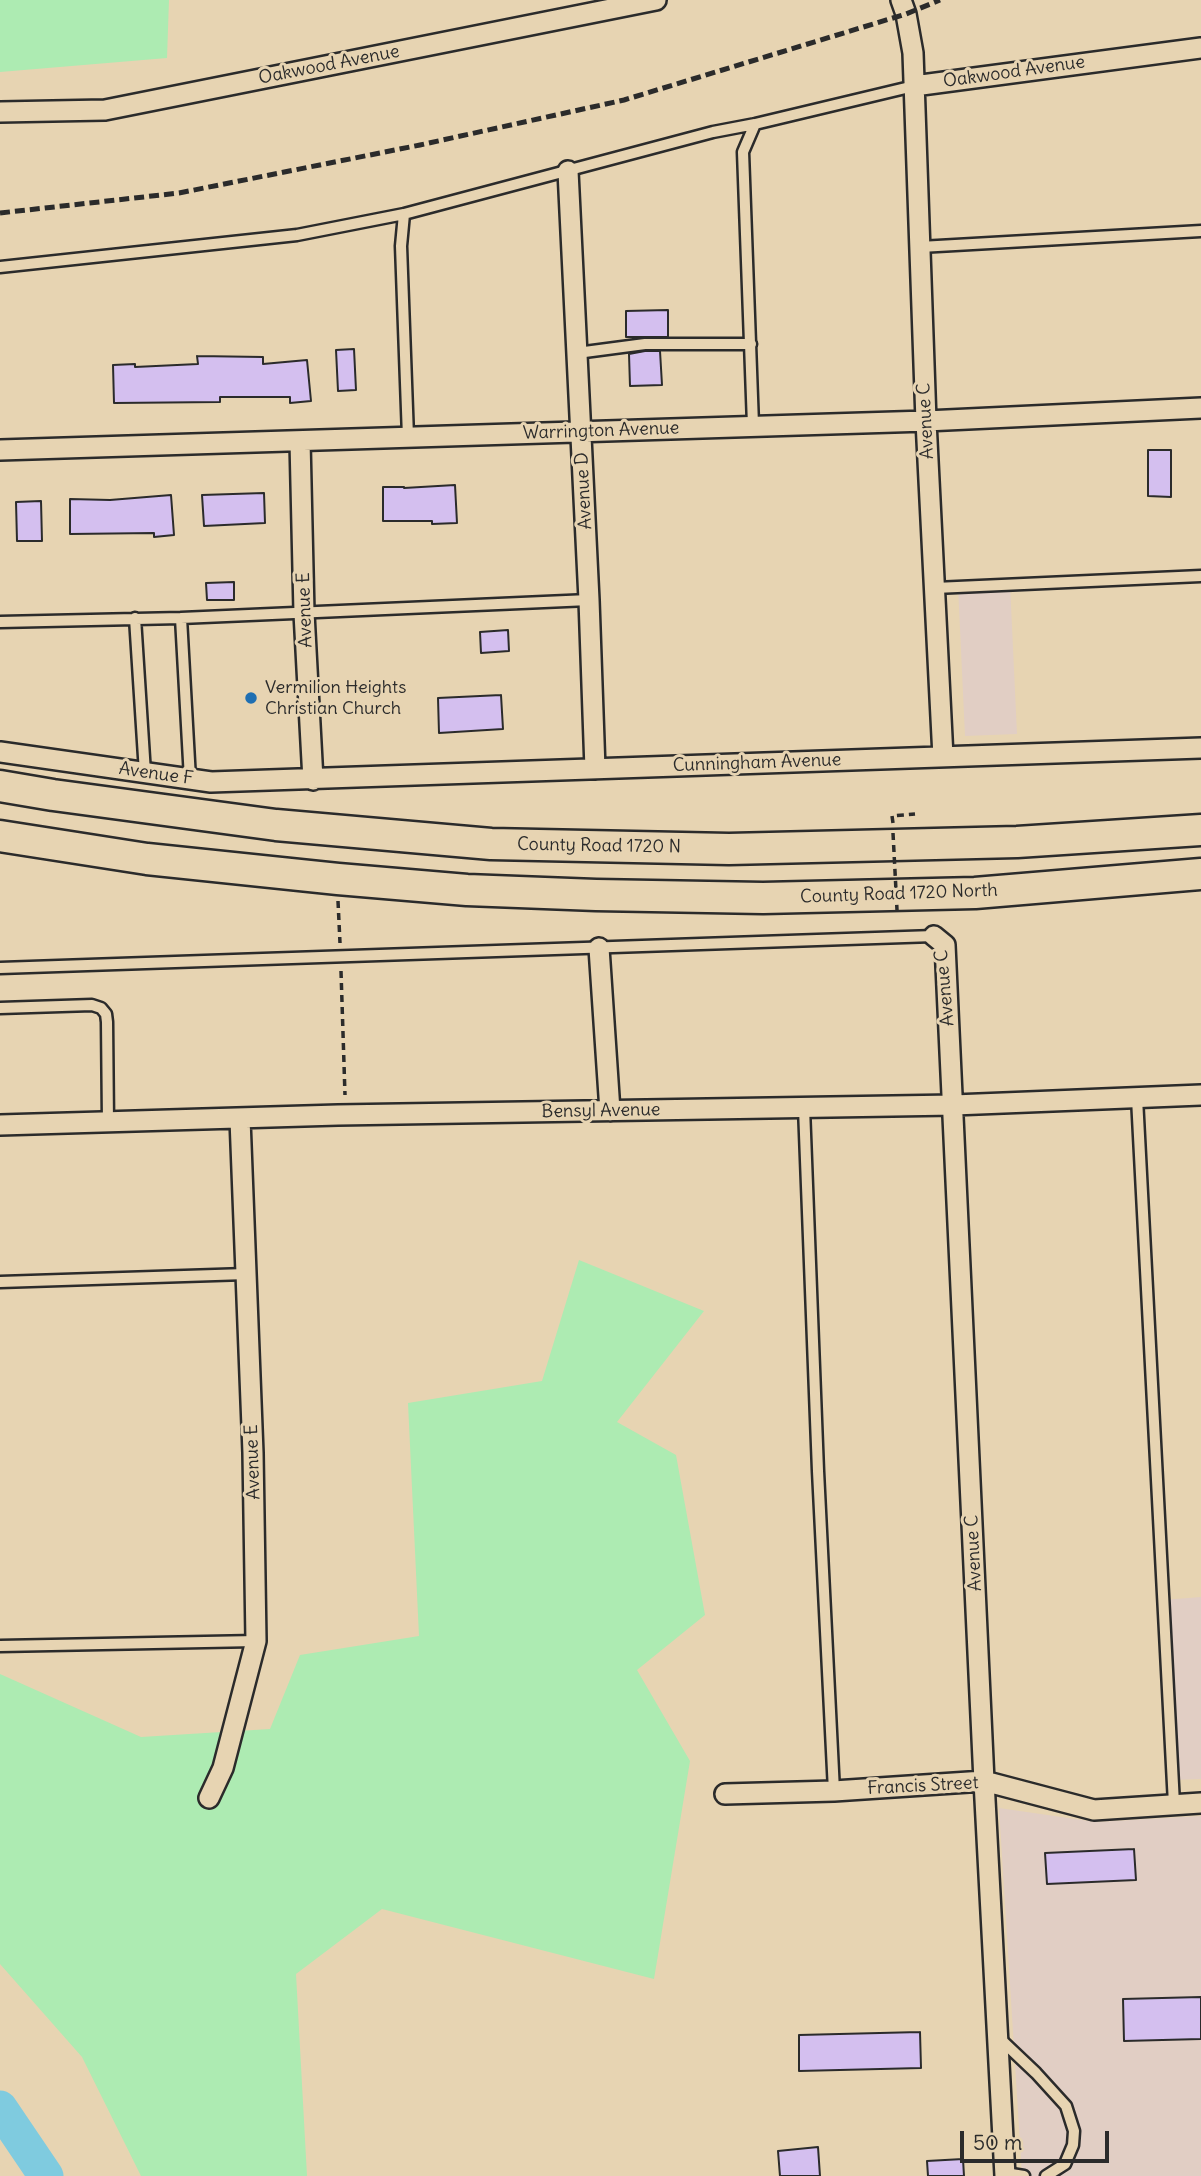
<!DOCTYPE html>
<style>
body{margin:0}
#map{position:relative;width:1201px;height:2176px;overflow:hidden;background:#e7d4b2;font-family:Delius,sans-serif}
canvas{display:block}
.scale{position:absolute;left:960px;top:2131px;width:149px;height:32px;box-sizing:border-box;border:4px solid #2b2b2b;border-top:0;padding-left:9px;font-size:21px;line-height:24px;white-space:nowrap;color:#2b2b2b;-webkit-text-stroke:5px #e7d4b2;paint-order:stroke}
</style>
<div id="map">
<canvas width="1201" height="2176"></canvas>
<div class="scale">50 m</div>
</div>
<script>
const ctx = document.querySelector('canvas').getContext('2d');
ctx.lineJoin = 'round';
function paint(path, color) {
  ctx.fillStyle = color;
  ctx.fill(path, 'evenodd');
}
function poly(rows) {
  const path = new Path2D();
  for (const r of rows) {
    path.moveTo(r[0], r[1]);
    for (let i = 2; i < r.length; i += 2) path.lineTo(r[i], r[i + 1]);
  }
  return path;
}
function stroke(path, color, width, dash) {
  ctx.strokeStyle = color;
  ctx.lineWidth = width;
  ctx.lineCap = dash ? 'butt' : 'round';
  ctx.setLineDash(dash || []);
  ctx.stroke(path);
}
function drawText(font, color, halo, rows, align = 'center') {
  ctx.font = font + ' Delius,sans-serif';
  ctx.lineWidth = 6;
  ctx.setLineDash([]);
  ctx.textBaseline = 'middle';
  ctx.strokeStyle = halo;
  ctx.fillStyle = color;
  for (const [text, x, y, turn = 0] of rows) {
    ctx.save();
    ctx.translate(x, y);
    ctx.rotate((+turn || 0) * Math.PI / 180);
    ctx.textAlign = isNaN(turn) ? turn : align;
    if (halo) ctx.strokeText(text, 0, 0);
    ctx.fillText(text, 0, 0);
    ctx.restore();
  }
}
paint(poly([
 [1010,584,1017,734,965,736,958,586],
 [1201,1597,1201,1779,1173,1780,1163,1600],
 [999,1808,1096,1822,1201,1816,1201,2176,1022,2176]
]), '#e1cec4');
paint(poly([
 [0,0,169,0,167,58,0,72],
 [579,1260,704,1311,617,1422,676,1455,705,1615,637,1670,690,1761,654,1979,382,1909,296,1974,307,2176,141,2176,82,2057,0,1964,0,1674,141,1737,270,1729,300,1655,419,1636,408,1403,542,1381]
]), '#adebb2');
stroke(poly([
 [0,2108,46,2176]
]), '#7fcbdf', 35);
const building = poly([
 [668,310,668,337,626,337,626,311,668,310],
 [354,349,356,390,338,391,336,350,354,349],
 [645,351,660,351,662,385,630,386,629,354,645,351],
 [197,356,263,357,263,364,307,360,311,401,290,403,290,397,220,397,220,402,114,403,113,365,135,364,135,367,198,364,197,356],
 [1148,450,1171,450,1171,497,1148,496,1148,450],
 [455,485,457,523,432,524,432,521,383,521,383,487,404,487,404,488,455,485],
 [264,493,265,523,204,526,202,495,264,493],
 [171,495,174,535,154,537,154,533,70,534,70,499,110,500,171,495],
 [41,501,42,541,17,541,16,502,41,501],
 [234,582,234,600,207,600,206,583,234,582],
 [508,630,509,651,481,653,480,632,508,630],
 [501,695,503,729,439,733,438,698,501,695],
 [1134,1849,1136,1880,1047,1884,1045,1853,1134,1849],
 [1201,1997,1201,2039,1124,2041,1123,1999,1201,1997],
 [920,2032,921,2068,799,2071,799,2035,920,2032],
 [818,2147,820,2176,780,2176,778,2151,818,2147],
 [963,2159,964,2176,928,2176,927,2161,963,2159]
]);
paint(building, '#d4bfef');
stroke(building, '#2b2b2b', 2);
const lane = poly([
 [404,214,401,246,408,437],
 [920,247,1201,231],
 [0,267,297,235,404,214,713,132,755,124,914,86],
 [577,353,645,344,751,344],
 [753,425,743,152,755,124],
 [935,588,1201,576],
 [135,618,145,773],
 [181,618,190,779],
 [0,622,181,618,589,600],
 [0,968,934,936],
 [0,1008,92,1005,101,1008,106,1014,107,1022,108,1122],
 [1137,1098,1174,1804],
 [804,1108,818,1471,834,1791],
 [0,1282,246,1274],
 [0,1646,256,1641],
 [998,2037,1036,2073,1066,2106,1074,2131,1073,2145,1065,2164,1046,2176],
 [1005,2173,1024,2176]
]);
const street = poly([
 [901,0,906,14,913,53,926,421,943,757],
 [914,86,1201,48],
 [0,112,105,110,656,0],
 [568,171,589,600,595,769],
 [300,441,304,613,313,780],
 [0,450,926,421,1201,408],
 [0,752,211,782,1201,748],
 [934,936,945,945,984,1781,1005,2176],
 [599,948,610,1111],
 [0,1125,338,1115,954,1105,1201,1095],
 [725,1794,834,1791,984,1781,1094,1810,1201,1803],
 [209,1798,223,1768,256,1641,253,1453,240,1119]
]);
const primary = poly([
 [0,786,53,795,276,825,491,844,729,849,1017,842,1201,830],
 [0,836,147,859,338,879,467,890,596,895,763,898,975,893,1201,874]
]);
stroke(lane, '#2b2b2b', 15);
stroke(street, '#2b2b2b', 24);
stroke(primary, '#2b2b2b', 35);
stroke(poly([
 [893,823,892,816,915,814],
 [338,901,340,943],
 [341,971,345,1095]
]), '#2b2b2b', 3.5, [7, 5]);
stroke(lane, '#e7d4b2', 10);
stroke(street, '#e7d4b2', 19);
stroke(primary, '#e7d4b2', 30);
stroke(poly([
 [0,213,179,193,420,145,624,100,906,14,940,0]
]), '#2b2b2b', 5, [10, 5]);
stroke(poly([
 [893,833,897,910]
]), '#2b2b2b', 3.5, [7, 5]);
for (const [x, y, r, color] of [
 [251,698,7,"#1f6fb2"]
]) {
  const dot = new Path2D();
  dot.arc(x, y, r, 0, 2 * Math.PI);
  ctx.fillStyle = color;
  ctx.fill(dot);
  stroke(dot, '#e7d4b2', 2.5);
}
drawText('18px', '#2b2b2b', '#e7d4b2', [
 ["Oakwood Avenue",329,65,-11],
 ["Oakwood Avenue",1014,72,-8],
 ["Avenue C",926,421,-93],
 ["Warrington Avenue",601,431,-2],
 ["Avenue D",584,491,-93],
 ["Avenue E",305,610,-92],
 ["Cunningham Avenue",757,763,-2],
 ["Avenue F",156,774,8],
 ["County Road 1720 N",599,846,1],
 ["County Road 1720 North",899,894,-2],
 ["Avenue C",945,988,-95],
 ["Bensyl Avenue",601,1111,-1],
 ["Avenue E",253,1462,-92],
 ["Avenue C",974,1553,-93],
 ["Francis Street",923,1786,-3]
]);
drawText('18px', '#2b2b2b', '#e7d4b2', [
 ["Vermilion Heights",265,688],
 ["Christian Church",265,709]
], 'left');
</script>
